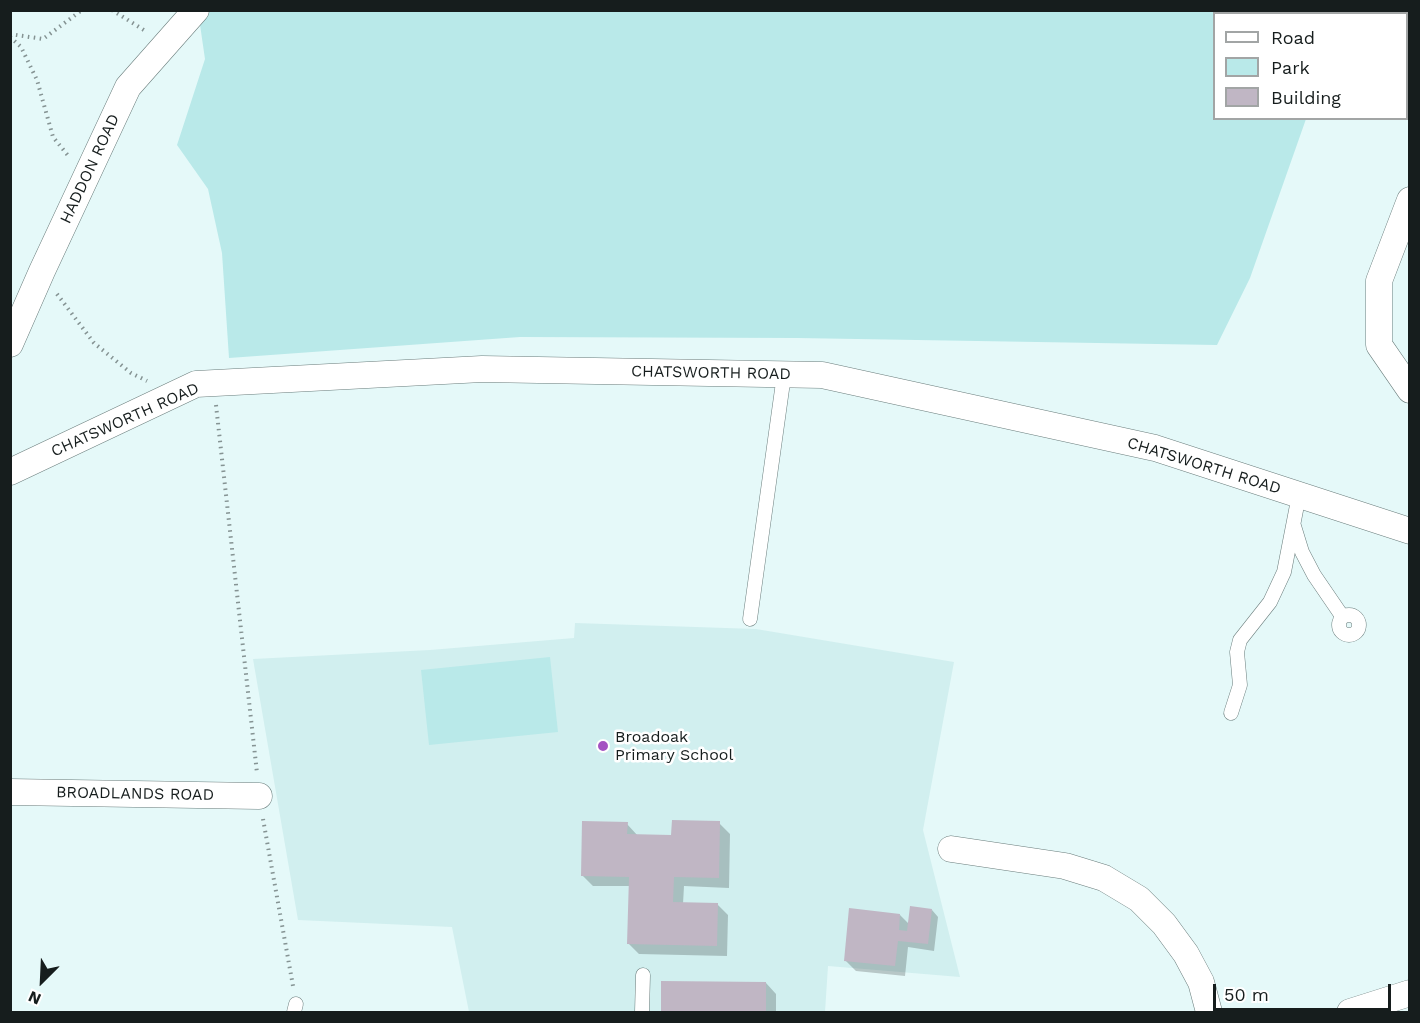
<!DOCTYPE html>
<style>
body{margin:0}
#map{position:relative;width:1420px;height:1023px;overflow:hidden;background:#e5f9f9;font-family:"Work Sans",sans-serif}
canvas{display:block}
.frame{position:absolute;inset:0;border:12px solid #161d1d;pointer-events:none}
.legend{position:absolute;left:1213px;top:12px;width:195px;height:108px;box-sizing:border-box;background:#fff;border:2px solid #a2a5a5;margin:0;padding:8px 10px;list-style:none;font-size:18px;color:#161d1d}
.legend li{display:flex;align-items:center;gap:12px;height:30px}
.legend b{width:30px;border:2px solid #a2a5a5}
.north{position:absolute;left:12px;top:951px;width:60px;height:60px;-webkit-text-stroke:4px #fff;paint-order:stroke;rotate:204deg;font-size:16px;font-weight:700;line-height:24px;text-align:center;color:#161d1d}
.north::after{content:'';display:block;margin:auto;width:21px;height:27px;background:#161d1d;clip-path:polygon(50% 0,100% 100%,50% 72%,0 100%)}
.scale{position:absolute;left:1213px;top:984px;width:178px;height:27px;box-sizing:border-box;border:3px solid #161d1d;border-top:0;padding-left:8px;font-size:18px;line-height:21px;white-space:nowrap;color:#161d1d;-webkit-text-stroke:4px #fff;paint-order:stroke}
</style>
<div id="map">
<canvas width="1420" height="1023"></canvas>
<div class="frame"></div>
<ul class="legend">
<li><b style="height:8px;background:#fff"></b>Road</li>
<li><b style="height:16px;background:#b9e9e9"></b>Park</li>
<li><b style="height:16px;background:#c0b6c4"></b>Building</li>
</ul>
<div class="north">N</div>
<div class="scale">50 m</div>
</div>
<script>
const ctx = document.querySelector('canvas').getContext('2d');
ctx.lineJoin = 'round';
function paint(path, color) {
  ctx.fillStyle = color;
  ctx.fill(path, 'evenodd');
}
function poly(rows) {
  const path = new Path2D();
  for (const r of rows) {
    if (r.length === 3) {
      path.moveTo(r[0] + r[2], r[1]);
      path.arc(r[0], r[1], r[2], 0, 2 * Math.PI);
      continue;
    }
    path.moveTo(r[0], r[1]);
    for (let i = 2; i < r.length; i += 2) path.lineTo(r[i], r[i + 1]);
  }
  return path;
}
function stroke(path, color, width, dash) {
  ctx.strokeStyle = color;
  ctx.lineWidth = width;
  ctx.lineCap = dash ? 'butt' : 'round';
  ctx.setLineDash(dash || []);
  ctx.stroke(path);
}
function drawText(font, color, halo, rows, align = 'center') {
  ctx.font = font + ' "Work Sans",sans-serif';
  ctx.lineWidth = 5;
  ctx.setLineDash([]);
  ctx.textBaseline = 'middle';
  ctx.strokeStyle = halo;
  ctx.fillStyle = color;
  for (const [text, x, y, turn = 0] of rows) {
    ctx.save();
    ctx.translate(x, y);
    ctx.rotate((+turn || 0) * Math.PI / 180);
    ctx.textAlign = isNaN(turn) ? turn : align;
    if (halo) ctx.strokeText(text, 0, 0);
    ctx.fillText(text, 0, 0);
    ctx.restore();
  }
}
paint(poly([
 [575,623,756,629,954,662,923,830,960,977,828,966,825,1012,469,1012,452,927,298,920,253,659,430,650,574,638]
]), '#d1efef');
paint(poly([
 [198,11,1409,11,1409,56,1407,56,1406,14,1214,14,1214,118,1306,119,1250,278,1217,345,797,338,520,337,229,358,222,253,208,189,177,145,205,59],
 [550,657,558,732,429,745,421,670]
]), '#b9e9e9');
paint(poly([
 [719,823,730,834,729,888,684,886,683,904,717,904,728,915,727,956,639,954,628,943,630,886,593,886,582,875,627,824,638,836,673,837],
 [932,910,938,917,934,951,908,947,905,976,856,971,845,960,900,915,910,925],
 [663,982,766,983,776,994,776,1012,662,1012]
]), '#0003');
paint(poly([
 [672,820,720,821,719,878,674,877,673,902,718,903,717,946,627,944,629,877,581,876,582,821,628,822,627,834,671,835],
 [910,906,932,909,928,944,898,941,895,966,844,961,849,908,900,914,899,930,907,931],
 [661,981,766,982,766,1012,661,1012]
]), '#c0b6c4');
const lane = poly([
 [1294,526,1302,552,1314,575,1342,616],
 [1349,625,10],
 [750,619,784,375],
 [1231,713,1240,685,1237,652,1240,640,1270,602,1284,572,1299,495],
 [294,1012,296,1004],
 [642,1012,643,975]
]);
const street = poly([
 [1410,200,1379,281,1379,345,1410,390],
 [10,344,42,271,128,87,196,10],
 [10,472,196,384,482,369,822,375,1155,448,1410,531],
 [10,792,259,796],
 [951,849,1065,866,1104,878,1139,899,1164,924,1186,954,1201,982,1209,1012],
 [1350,1012,1410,993]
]);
stroke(lane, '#6a7d7c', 15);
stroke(street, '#6a7d7c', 27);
stroke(poly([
 [112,10,147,32],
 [10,34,43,39,82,10],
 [10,37,21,47,37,80,53,137,70,158],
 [57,294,94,343,131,373,147,381],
 [216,405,257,773],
 [263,819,293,986]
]), '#859393', 4, [1.5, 4.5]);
stroke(lane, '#fff', 14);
stroke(street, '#fff', 26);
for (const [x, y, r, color] of [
 [603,746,6,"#a452c2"]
]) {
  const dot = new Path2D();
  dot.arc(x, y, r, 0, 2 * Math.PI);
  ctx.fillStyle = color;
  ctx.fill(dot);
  stroke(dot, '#fff', 2);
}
drawText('16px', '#161d1d', '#fff', [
 ["HADDON ROAD",90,169,-65],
 ["CHATSWORTH ROAD",711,373,1],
 ["CHATSWORTH ROAD",125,420,-24],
 ["CHATSWORTH ROAD",1204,466,17],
 ["BROADLANDS ROAD",135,794,1]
]);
drawText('16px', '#161d1d', '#fff', [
 ["Broadoak",615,737],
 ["Primary School",615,755]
], 'left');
</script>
